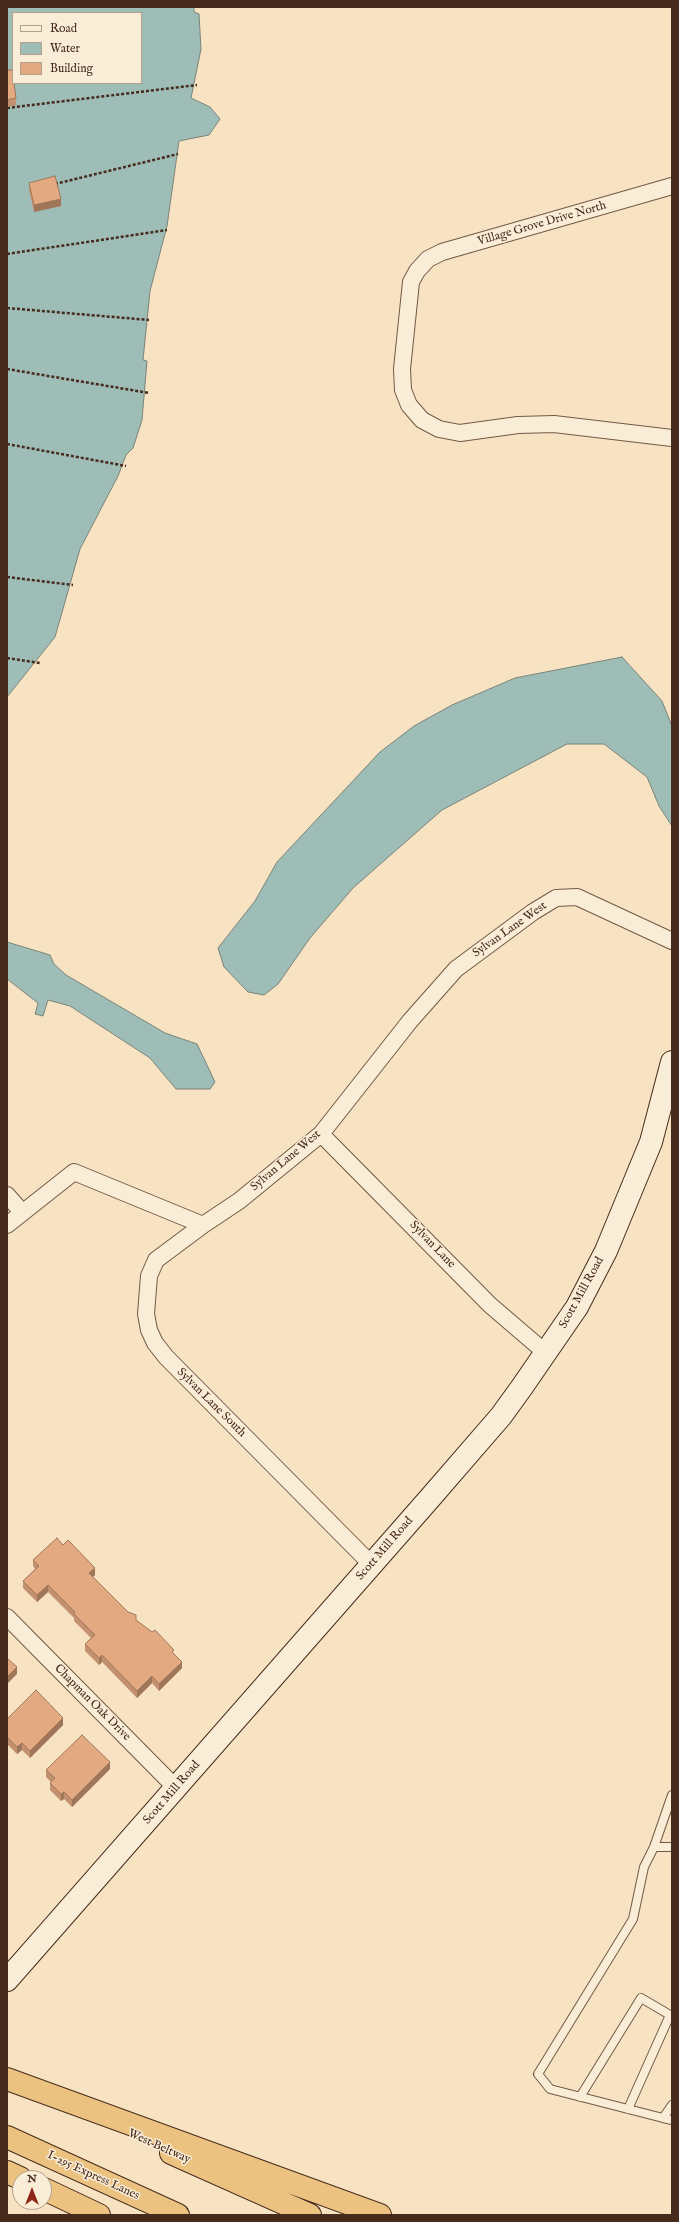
<!DOCTYPE html>
<style>
body{margin:0}
#map{position:relative;width:679px;height:2222px;overflow:hidden;background:#f7e3c2;font-family:"IM FELL English",serif}
canvas{display:block}
.frame{position:absolute;inset:0;border:8px solid #462b1c;pointer-events:none}
.legend{position:absolute;left:12px;top:12px;width:130px;height:72px;box-sizing:border-box;background:#faedd7;border:1px solid #b29f8c;margin:0;padding:5px 7px;list-style:none;font-size:12px;color:#462b1c}
.legend li{display:flex;align-items:center;gap:8px;height:20px}
.legend b{width:20px;border:1px solid #b29f8c}
.north{position:absolute;left:12px;top:2170px;width:40px;height:40px;box-sizing:border-box;background:#faedd7;border:1px solid #b29f8c;border-radius:50%;rotate:0deg;font-size:11px;font-weight:700;line-height:16px;text-align:center;color:#462b1c}
.north::after{content:'';display:block;margin:auto;width:14px;height:18px;background:#8f2418;clip-path:polygon(50% 0,100% 100%,50% 72%,0 100%)}
</style>
<div id="map">
<canvas width="679" height="2222"></canvas>
<div class="frame"></div>
<ul class="legend">
<li><b style="height:5px;background:#faedd7"></b>Road</li>
<li><b style="height:11px;background:#9ebdb7"></b>Water</li>
<li><b style="height:11px;background:#e3a981"></b>Building</li>
</ul>
<div class="north">N</div>
</div>
<script>
const ctx = document.querySelector('canvas').getContext('2d');
ctx.lineJoin = 'round';
function paint(path, color) {
  ctx.fillStyle = color;
  ctx.fill(path, 'evenodd');
}
function poly(rows) {
  const path = new Path2D();
  for (const r of rows) {
    path.moveTo(r[0], r[1]);
    for (let i = 2; i < r.length; i += 2) path.lineTo(r[i], r[i + 1]);
  }
  return path;
}
function stroke(path, color, width, dash) {
  ctx.strokeStyle = color;
  ctx.lineWidth = width;
  ctx.lineCap = dash ? 'butt' : 'round';
  ctx.setLineDash(dash || []);
  ctx.stroke(path);
}
function drawText(font, color, halo, rows, align = 'center') {
  ctx.font = font + ' "IM FELL English",serif';
  ctx.lineWidth = 3;
  ctx.setLineDash([]);
  ctx.textBaseline = 'middle';
  ctx.strokeStyle = halo;
  ctx.fillStyle = color;
  for (const [text, x, y, turn = 0] of rows) {
    ctx.save();
    ctx.translate(x, y);
    ctx.rotate((+turn || 0) * Math.PI / 180);
    ctx.textAlign = isNaN(turn) ? turn : align;
    if (halo) ctx.strokeText(text, 0, 0);
    ctx.fillText(text, 0, 0);
    ctx.restore();
  }
}
const water = poly([
 [7,7,194,7,194,12,199,14,201,49,191,98,210,107,220,119,209,135,179,141,167,226,150,291,143,360,147,361,142,420,133,448,126,455,118,476,80,549,55,637,7,697,7,7],
 [13,13,141,13,141,83,13,83,13,13],
 [622,657,662,701,672,726,672,826,659,806,647,777,604,744,567,744,442,810,353,888,310,938,278,984,264,995,248,992,224,967,218,948,255,901,277,862,380,752,414,726,452,705,515,678,622,657],
 [7,942,50,955,54,964,66,975,165,1033,197,1044,215,1082,210,1089,176,1089,150,1058,70,1006,48,1000,43,1016,35,1014,38,1003,7,979,7,942]
]);
paint(water, '#9ebdb7');
stroke(water, '#7b8379', 1);
const lane = poly([
 [654,1847,672,1847],
 [580,2097,641,1998,670,2015,628,2109],
 [672,2105,663,2118,672,2120],
 [663,2118,550,2089,538,2074,633,1919,644,1867,654,1847,672,1795]
]);
const street = poly([
 [672,186,442,252,428,259,417,271,411,282,402,369,403,390,409,405,422,420,439,429,460,433,518,425,554,424,672,438],
 [321,1134,490,1305,546,1353],
 [7,1195,22,1212],
 [7,1225,74,1172,203,1225,239,1201,321,1134,410,1021,456,969,533,912,556,898,577,897,672,941],
 [203,1225,156,1260,149,1276,146,1314,149,1330,155,1343,166,1357,372,1565],
 [7,1617,176,1788]
]);
const secondary = poly([
 [7,1980,430,1498,501,1416,522,1387,577,1307,606,1251,651,1142,672,1062]
]);
const highway = poly([
 [7,2079,380,2215],
 [7,2137,178,2215],
 [171,2153,310,2215],
 [7,2172,20,2178],
 [44,2189,99,2215]
]);
stroke(lane, '#725946', 10);
stroke(street, '#725946', 18);
stroke(secondary, '#462b1c', 24);
stroke(highway, '#462b1c', 24);
stroke(poly([
 [7,108,197,85],
 [55,184,178,154],
 [7,254,167,230],
 [7,308,149,320],
 [7,369,149,393],
 [7,444,126,466],
 [7,577,73,585],
 [7,658,40,663]
]), '#462b1c', 2.5, [3, 2]);
stroke(lane, '#faedd7', 8);
stroke(street, '#faedd7', 16);
stroke(secondary, '#faedd7', 22);
stroke(highway, '#ecc281', 22);
paint(poly([
 [7,70,16,98,16,105,7,107],
 [29,183,61,206,34,212,29,190],
 [33,1560,95,1575,93,1577,136,1620,174,1654,182,1668,159,1691,152,1683,137,1698,102,1662,99,1665,85,1651,85,1644,91,1638,74,1621,74,1618,48,1592,37,1602,23,1588,23,1581,35,1569,33,1566],
 [7,1719,63,1725,30,1758,22,1750,17,1754,7,1744],
 [110,1769,72,1807,64,1799,61,1801,50,1790,50,1783,51,1782,46,1777,46,1770]
]), '#c3916f');
paint(poly([
 [61,199,61,206,34,212,34,205],
 [95,1568,95,1575,89,1580,89,1573],
 [48,1585,48,1592,37,1602,37,1595],
 [102,1655,102,1662,99,1665,99,1658],
 [182,1662,182,1668,159,1691,159,1684],
 [17,1667,17,1674,7,1684,7,1677],
 [152,1676,152,1683,137,1698,137,1691],
 [63,1718,63,1725,30,1758,30,1751],
 [22,1743,22,1750,17,1754,17,1747],
 [110,1762,110,1769,72,1807,72,1800],
 [64,1792,64,1799,61,1801,61,1794]
]), '#9f765a');
const building = poly([
 [7,70,13,70,13,83,14,83,16,98,7,100,7,70],
 [55,176,61,199,34,205,29,183,55,176],
 [57,1538,63,1545,68,1540,95,1568,89,1573,128,1612,136,1615,136,1620,152,1632,155,1630,174,1650,172,1652,182,1662,159,1684,152,1676,137,1691,102,1655,99,1658,85,1644,95,1635,74,1614,75,1612,48,1585,37,1595,23,1581,39,1566,33,1560,57,1538],
 [7,1658,17,1667,7,1677,7,1658],
 [36,1690,63,1718,30,1751,22,1743,17,1747,7,1737,7,1719,36,1690],
 [82,1735,110,1762,72,1800,64,1792,61,1794,50,1783,55,1778,46,1770,82,1735]
]);
paint(building, '#e3a981');
stroke(building, '#9f765a', 1);
drawText('12px', '#462b1c', '#faedd7', [
 ["Village Grove Drive North",542,224,-16],
 ["Sylvan Lane West",510,930,-35],
 ["Sylvan Lane West",286,1161,-40],
 ["Sylvan Lane",432,1245,46],
 ["Scott Mill Road",582,1293,-61],
 ["Sylvan Lane South",211,1403,45],
 ["Scott Mill Road",385,1549,-49],
 ["Chapman Oak Drive",92,1703,45],
 ["Scott Mill Road",172,1793,-49],
 ["West Beltway",159,2147,24],
 ["I-295 Express Lanes",93,2176,25]
]);
</script>
